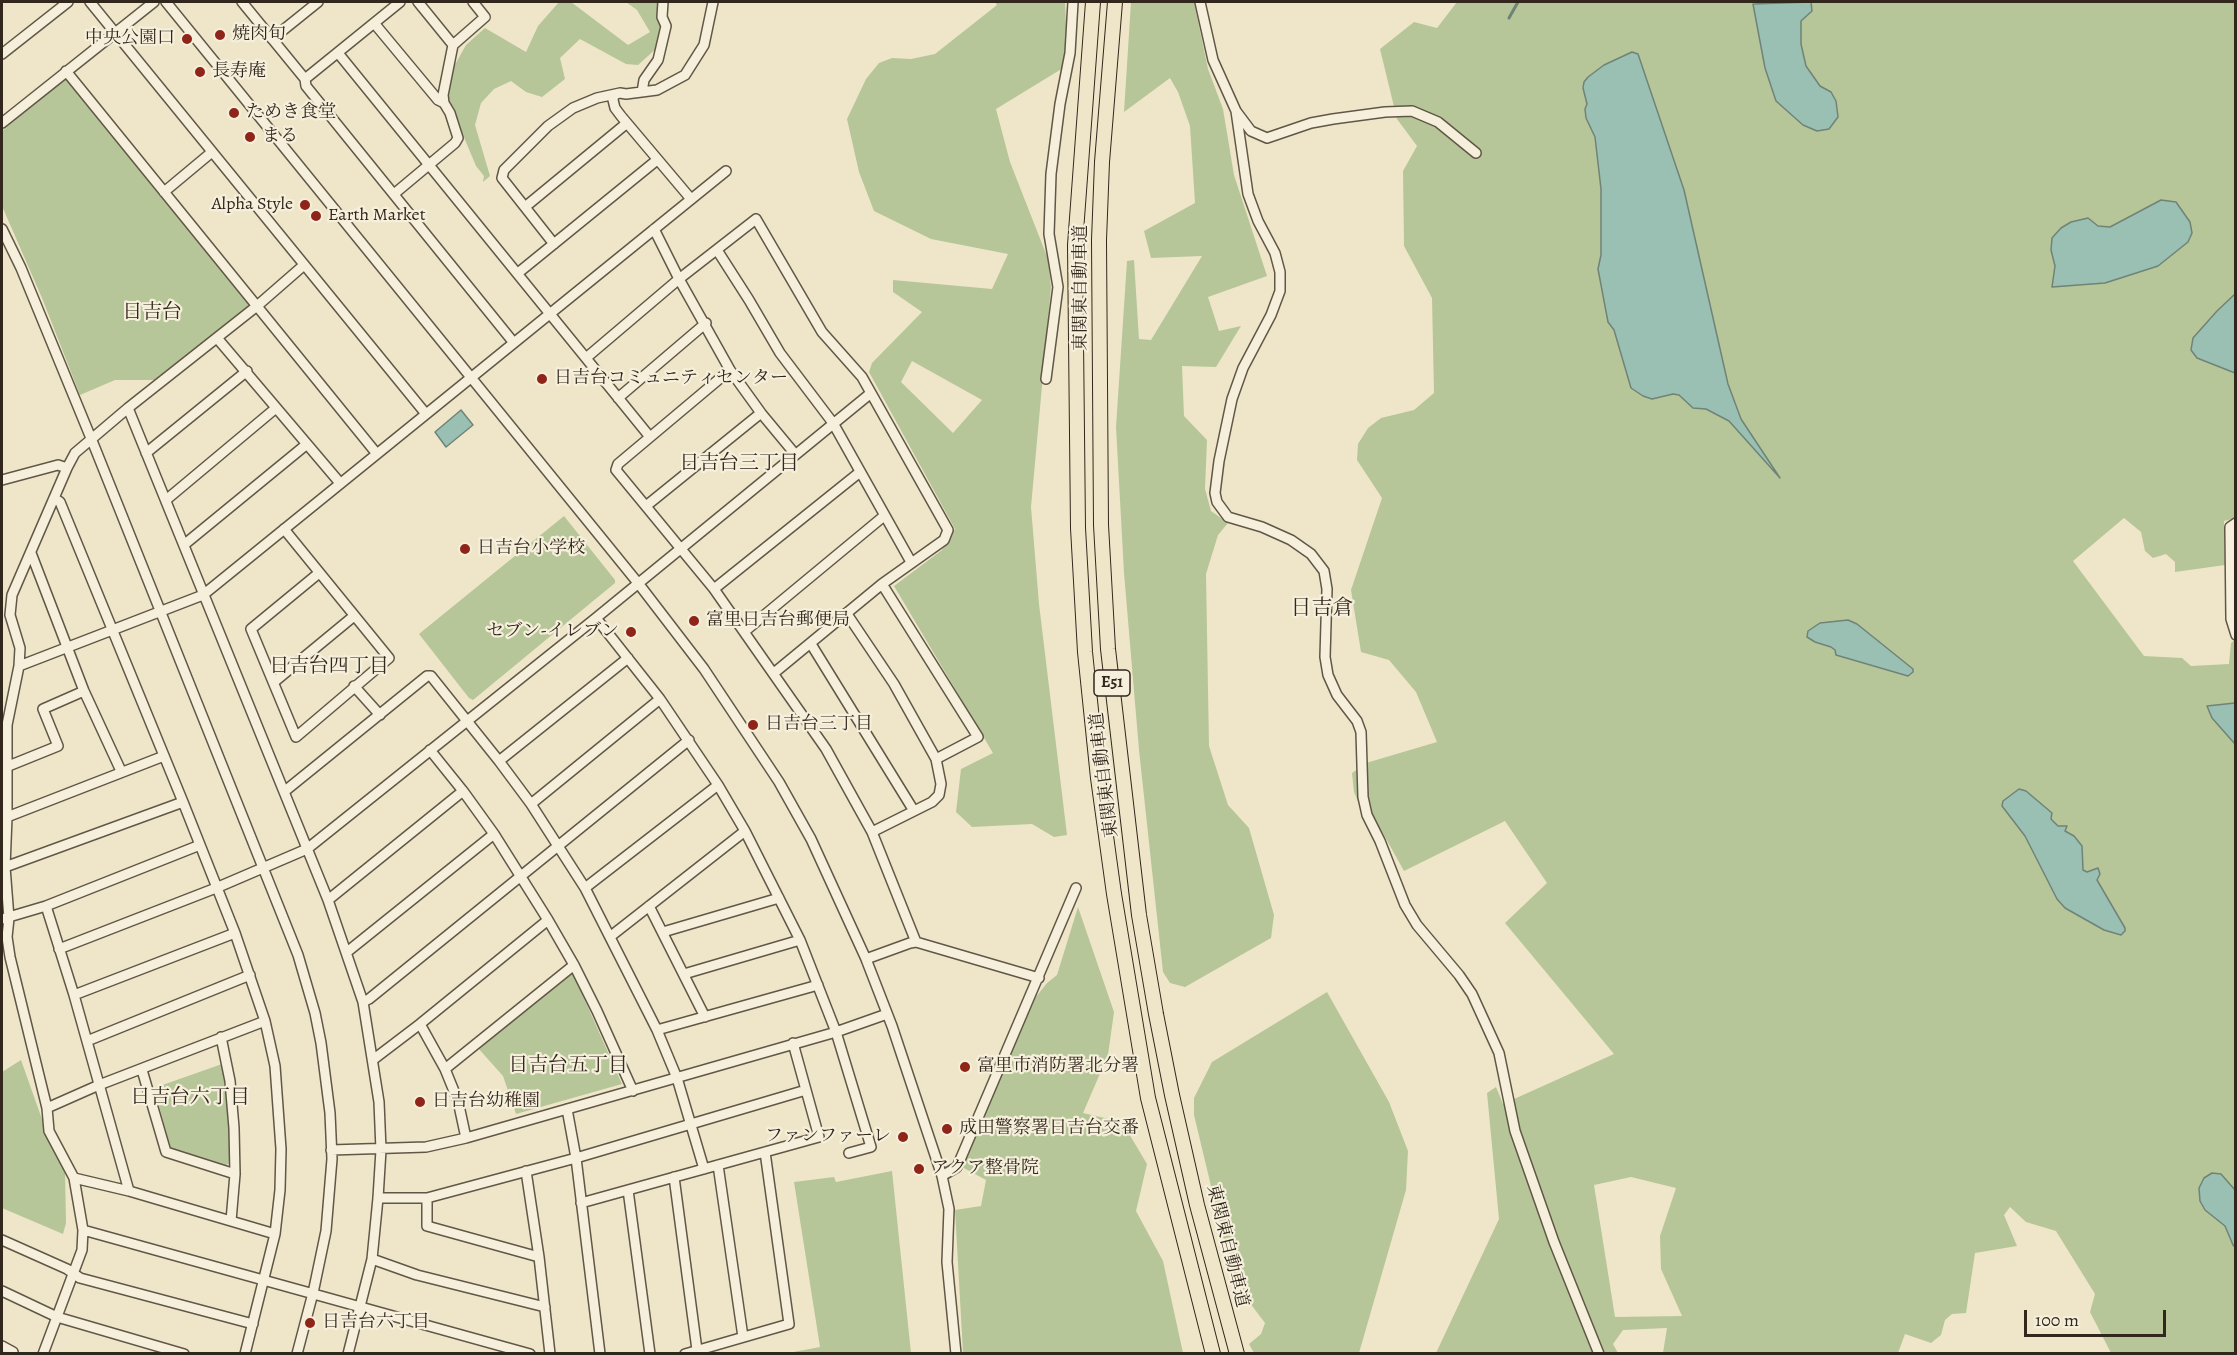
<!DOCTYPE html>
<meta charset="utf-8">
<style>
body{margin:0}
#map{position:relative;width:2237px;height:1355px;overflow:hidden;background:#efe6c9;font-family:Alegreya,serif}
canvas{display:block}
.frame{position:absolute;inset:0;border:3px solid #32271c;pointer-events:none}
.scale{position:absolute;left:2024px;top:1310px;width:142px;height:27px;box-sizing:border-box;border:3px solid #32271c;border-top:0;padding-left:8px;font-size:18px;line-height:21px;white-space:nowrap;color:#32271c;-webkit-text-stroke:4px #f5efdc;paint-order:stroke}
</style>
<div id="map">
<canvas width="2237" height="1355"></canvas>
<div class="frame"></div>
<div class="scale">100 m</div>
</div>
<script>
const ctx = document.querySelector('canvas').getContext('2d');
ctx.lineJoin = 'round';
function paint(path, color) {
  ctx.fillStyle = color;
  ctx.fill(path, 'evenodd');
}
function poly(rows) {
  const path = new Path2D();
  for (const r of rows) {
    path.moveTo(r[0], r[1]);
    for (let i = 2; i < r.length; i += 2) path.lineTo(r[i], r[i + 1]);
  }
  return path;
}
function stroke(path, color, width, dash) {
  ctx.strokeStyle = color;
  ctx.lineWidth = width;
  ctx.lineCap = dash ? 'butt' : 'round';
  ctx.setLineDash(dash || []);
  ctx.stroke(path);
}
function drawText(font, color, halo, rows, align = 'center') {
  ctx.font = font + ' Alegreya,"Noto Serif JP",serif';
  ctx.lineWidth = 4.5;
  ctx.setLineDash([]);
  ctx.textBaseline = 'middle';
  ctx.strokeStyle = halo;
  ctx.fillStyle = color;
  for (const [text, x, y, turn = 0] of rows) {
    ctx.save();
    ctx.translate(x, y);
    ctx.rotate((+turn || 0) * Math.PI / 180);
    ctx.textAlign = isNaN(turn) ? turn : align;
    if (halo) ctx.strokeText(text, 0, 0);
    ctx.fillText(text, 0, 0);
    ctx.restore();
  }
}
paint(poly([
 [559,2,571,2,628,45,650,32,637,10,626,2,659,2,657,12,662,26,658,47,638,65,626,64,580,39,560,58,565,79,542,97,526,92,511,81,494,89,481,103,475,125,490,176,483,182,484,176,476,166,450,104,448,94,452,70,466,45,485,28,526,52,538,26],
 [995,2,1065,2,1068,65,996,109,1010,162,1048,259,1051,287,1031,507,1039,604,1067,835,1054,837,1032,824,972,827,956,812,961,769,993,753,894,586,942,550,955,529,869,372,872,363,922,312,893,292,893,280,992,289,1008,254,931,239,874,211,859,172,847,119,866,79,879,63,892,58,911,59,935,54,997,5],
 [912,361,982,400,953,433,901,382],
 [1131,2,1194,2,1208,69,1223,109,1234,175,1267,276,1208,297,1219,331,1241,326,1216,367,1182,366,1184,416,1207,440,1205,489,1211,511,1228,523,1218,535,1206,574,1209,746,1228,805,1249,828,1274,915,1271,938,1185,987,1170,983,1163,972,1139,750,1124,573,1116,427,1127,261,1134,260,1139,339,1151,340,1202,256,1151,258,1144,231,1195,203,1190,126,1178,92,1170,78,1124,112],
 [1457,2,1752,2,1753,4,1802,2,2235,2,2236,518,2224,521,2225,565,2175,572,2175,562,2166,554,2153,558,2145,551,2141,532,2124,518,2073,561,2144,656,2182,658,2191,666,2229,664,2231,643,2235,640,2235,1353,2111,1353,2090,1312,2095,1294,2056,1231,2026,1222,2010,1207,2004,1215,2017,1246,1975,1253,1966,1313,1952,1314,1945,1320,1941,1335,1931,1343,1905,1334,1898,1353,1663,1353,1667,1328,1623,1330,1613,1344,1618,1353,1436,1353,1499,1219,1487,1093,1496,1087,1503,1104,1614,1054,1505,923,1547,883,1505,821,1404,871,1375,819,1362,811,1354,792,1352,773,1366,763,1437,742,1416,692,1389,660,1361,652,1351,590,1382,498,1357,460,1358,444,1368,428,1381,418,1414,410,1434,393,1432,298,1404,246,1403,171,1417,146,1397,119,1380,49,1414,22,1437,28],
 [1631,1177,1676,1188,1660,1236,1661,1269,1682,1316,1615,1317,1594,1185],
 [65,78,70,79,252,305,159,380,115,380,80,395,42,298,2,206,2,131],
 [564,516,615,580,615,583,473,700,469,698,419,634],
 [1078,907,1114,1012,1108,1055,1083,1113,1122,1122,1147,1164,1136,1211,1163,1261,1183,1353,963,1353,955,1210,981,1206,986,1180,962,1167,1028,1007,1047,983,1057,975],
 [572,971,622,1084,516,1114,503,1076,478,1048],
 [1327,992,1389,1102,1408,1151,1406,1190,1359,1353,1254,1353,1249,1344,1261,1334,1265,1323,1234,1282,1194,1115,1194,1098,1212,1062],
 [21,1060,48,1136,65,1172,66,1223,63,1234,2,1208,2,1072],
 [222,1064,229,1120,230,1163,224,1166,174,1152,171,1149,154,1088],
 [892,1171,911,1353,788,1353,820,1347,794,1182,834,1177,836,1182]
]), '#b6c699');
const water = poly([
 [1811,2,1812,11,1801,21,1801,44,1806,66,1820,86,1831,92,1836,101,1838,117,1829,129,1817,131,1803,125,1776,101,1765,68,1753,4,1811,2],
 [1632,52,1638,54,1684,190,1728,384,1741,419,1780,478,1729,421,1706,409,1693,408,1679,395,1673,394,1652,399,1643,396,1631,388,1614,330,1608,322,1598,269,1601,255,1601,189,1595,137,1586,118,1585,109,1587,104,1583,88,1584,82,1588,77,1604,65,1632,52],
 [2161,200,2176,202,2190,222,2192,233,2188,242,2158,266,2105,283,2052,287,2055,266,2051,250,2052,238,2061,228,2071,222,2088,218,2098,226,2110,227,2161,200],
 [2235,294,2236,373,2235,373,2197,358,2191,350,2193,338,2217,311,2235,294],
 [461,410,473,425,446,447,435,432,461,410],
 [1848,620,1857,624,1913,669,1913,672,1908,676,1836,655,1835,650,1831,647,1815,642,1807,637,1808,631,1820,623,1848,620],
 [2235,703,2236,703,2235,744,2212,718,2207,706,2235,703],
 [2019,789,2026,791,2052,813,2051,819,2058,826,2067,826,2065,831,2074,836,2082,846,2083,870,2087,872,2098,868,2100,874,2097,880,2125,928,2125,931,2121,935,2104,930,2065,908,2057,899,2025,836,2002,806,2003,801,2019,789],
 [2212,1173,2221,1174,2235,1190,2235,1247,2233,1245,2225,1226,2205,1210,2200,1201,2199,1188,2204,1178,2212,1173]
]);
paint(water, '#9ac0b4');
stroke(water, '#708377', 1.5);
stroke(poly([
 [1509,18,1518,2]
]), '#708377', 3);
const minor = poly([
 [90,2,426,414],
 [166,2,638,583,704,669,779,782,811,839,866,959,892,1026,942,1176,949,1209,947,1262,956,1354],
 [242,2,305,79,306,86,514,343],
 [418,2,453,45],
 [1200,2,1213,60,1236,111,1251,131,1267,138,1311,123,1333,119,1385,112,1412,111,1438,122,1476,153],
 [374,23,438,100,444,103],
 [272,39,318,2],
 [338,53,650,437],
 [2,54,68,2],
 [66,71,377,454],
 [305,79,400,2],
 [642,92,644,80,658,60,666,26,662,17,663,2],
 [614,95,613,100,615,108,621,116,691,199],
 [1236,111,1248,194,1258,221,1275,253,1280,272,1280,291,1271,315,1243,368,1232,399,1219,461,1215,493,1217,502,1228,517,1262,527,1291,540,1311,554,1324,571,1327,589,1325,657,1328,675,1337,695,1357,721,1361,732,1363,797,1367,815,1380,841,1405,905,1417,925,1459,975,1472,994,1499,1053,1515,1131,1554,1242,1599,1354],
 [2,123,154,2],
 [164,192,212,152],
 [394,194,455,143,458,138,450,113,444,103,443,95,453,45,485,17,473,2],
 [525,207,627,123],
 [2,229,21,268,95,448,298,955,315,1013,321,1043,330,1113,332,1159,326,1231,313,1293,297,1354],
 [654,229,679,279,730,370,761,413,795,454],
 [554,244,502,178,504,170,548,126,573,108,597,98,620,93,626,94,657,90,685,75,704,45,713,2],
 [717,250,749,300,780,353,833,423,911,562],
 [518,273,657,160],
 [217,338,340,483],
 [586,358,679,279,756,219,822,332,862,377,948,530,944,540,882,584,774,673],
 [730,370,618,464,616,470,714,589,826,749,872,832,916,942],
 [1046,379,1058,287,1049,234,1051,174,1060,104,1070,53,1073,2],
 [618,398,706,323],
 [128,408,328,900,363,1002,379,1102,381,1150,378,1198,372,1259,348,1354],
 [146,453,247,371],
 [2,480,58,465,67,468],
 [54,498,60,502,183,802,235,933,265,1021,275,1066,281,1149,280,1190,275,1234,245,1354],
 [166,500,276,408],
 [646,506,761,413],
 [2236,523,2230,527,2230,531,2231,619,2236,635],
 [284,529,389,658,296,737,251,629,319,573],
 [185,544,307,444],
 [31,553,84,691,121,771],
 [714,589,860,472],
 [847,614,894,684,936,759],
 [596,618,660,699,718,785,745,831,800,940,836,1032,871,1147,849,1153],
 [744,632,884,516],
 [811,644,914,811],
 [19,666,203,595,726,171],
 [274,682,354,616],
 [354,686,380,715],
 [430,750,463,791,494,834,548,920,574,965,597,1011,633,1091],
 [499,761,628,658],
 [6,767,58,746,43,709,84,691],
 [285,791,427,676,431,676,499,761,531,804,585,888,657,1030,677,1078,704,1169],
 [531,804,660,699],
 [7,817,164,756],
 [872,832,932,802,939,795,941,784,936,759,978,737,882,584],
 [5,867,183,802],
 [585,888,718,785],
 [328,900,463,791],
 [46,906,74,995,129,1191],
 [649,906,705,1017],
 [2,919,46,906,200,845],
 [663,932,779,898],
 [611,936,745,831],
 [59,949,216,888,307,849,596,618,871,393],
 [347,952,494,834],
 [866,959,910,943,916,942,1039,978],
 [684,974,800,940],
 [74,995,235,933],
 [363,1002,369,999,689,740],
 [420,1024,445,1069,458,1101,466,1138],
 [657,1030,818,985],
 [221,1037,230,1081,234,1128,235,1174,231,1221],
 [87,1041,250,975],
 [374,1059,420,1024,548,920],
 [445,1069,574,965],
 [142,1070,166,1152,235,1174],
 [47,1108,99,1085,265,1021],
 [567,1109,576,1158,600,1354],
 [331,1150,426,1147,466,1138,836,1032,887,1014],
 [718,1165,743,1337],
 [526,1171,539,1257,550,1354],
 [942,1176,957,1167,1076,888],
 [674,1177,697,1350],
 [74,1178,129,1191,275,1234],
 [628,1190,650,1354],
 [378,1198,427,1198,576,1158,806,1090],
 [427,1198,427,1226,539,1257],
 [581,1203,819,1137,793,1043],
 [83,1230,530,1354],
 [2,1240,67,1269,80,1278,253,1324],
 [372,1259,417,1275,545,1307],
 [2,1291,57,1317,184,1354],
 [2,1346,13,1352],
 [43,1354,82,1250,83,1230,74,1178,49,1131,47,1108,10,957,7,937,9,918,5,867,7,817,7,725,19,666,20,648,10,615,12,595,67,468,75,453,128,408,257,306,304,265],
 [685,1354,789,1324,765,1152]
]);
const highway = poly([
 [1093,2,1075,245,1078,528,1085,652,1098,778,1114,894,1148,1098,1213,1354],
 [1115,2,1102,162,1099,240,1101,525,1108,649,1139,915,1156,1014,1172,1095,1197,1205,1237,1354]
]);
stroke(minor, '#615747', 12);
stroke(highway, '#32271c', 16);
stroke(minor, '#f5efdc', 9);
stroke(highway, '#efe6c9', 14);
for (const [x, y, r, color] of [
 [220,35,6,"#8f2418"],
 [187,39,6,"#8f2418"],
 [200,72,6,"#8f2418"],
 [234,113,6,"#8f2418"],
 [250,137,6,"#8f2418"],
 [305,205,6,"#8f2418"],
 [316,216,6,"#8f2418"],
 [542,379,6,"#8f2418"],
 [465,549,6,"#8f2418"],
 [694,621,6,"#8f2418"],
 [631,632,6,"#8f2418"],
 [753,725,6,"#8f2418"],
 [965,1067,6,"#8f2418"],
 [420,1102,6,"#8f2418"],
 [947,1129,6,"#8f2418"],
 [903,1137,6,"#8f2418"],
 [919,1169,6,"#8f2418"],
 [310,1323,6,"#8f2418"]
]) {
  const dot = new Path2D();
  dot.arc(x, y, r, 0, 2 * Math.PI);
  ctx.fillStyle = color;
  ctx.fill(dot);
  stroke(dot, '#f5efdc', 2);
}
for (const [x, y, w] of [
 [1112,683,36]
]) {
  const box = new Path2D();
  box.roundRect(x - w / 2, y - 13, w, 26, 4.5);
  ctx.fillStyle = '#f5efdc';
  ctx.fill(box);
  stroke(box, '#32271c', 1.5);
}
drawText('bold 16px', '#32271c', null, [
 ["E51",1112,683]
]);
drawText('18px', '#32271c', '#f5efdc', [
 ["焼肉旬",232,35],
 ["中央公園口",175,39,"right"],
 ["長寿庵",212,72],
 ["ためき食堂",246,113],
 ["まる",262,137],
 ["Alpha Style",293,205,"right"],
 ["Earth Market",328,216],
 ["日吉台コミュニティセンター",554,379],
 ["日吉台小学校",477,549],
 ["富里日吉台郵便局",706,621],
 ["セブン-イレブン",619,632,"right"],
 ["日吉台三丁目",765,725],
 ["富里市消防署北分署",977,1067],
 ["日吉台幼稚園",432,1102],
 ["成田警察署日吉台交番",959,1129],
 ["ファンファーレ",891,1137,"right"],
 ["アクア整骨院",931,1169],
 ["日吉台六丁目",322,1323]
], 'left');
drawText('18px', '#32271c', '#f5efdc', [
 ["東関東自動車道",1082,288,-90],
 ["東関東自動車道",1105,775,-97],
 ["東関東自動車道",1227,1246,76]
]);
drawText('20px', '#32271c', '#f5efdc', [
 ["日吉台",152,313],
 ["日吉台三丁目",739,464],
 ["日吉台四丁目",329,667],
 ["日吉台五丁目",568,1066],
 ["日吉台六丁目",190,1098]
]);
drawText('21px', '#32271c', '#f5efdc', [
 ["日吉倉",1322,609]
]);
</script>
